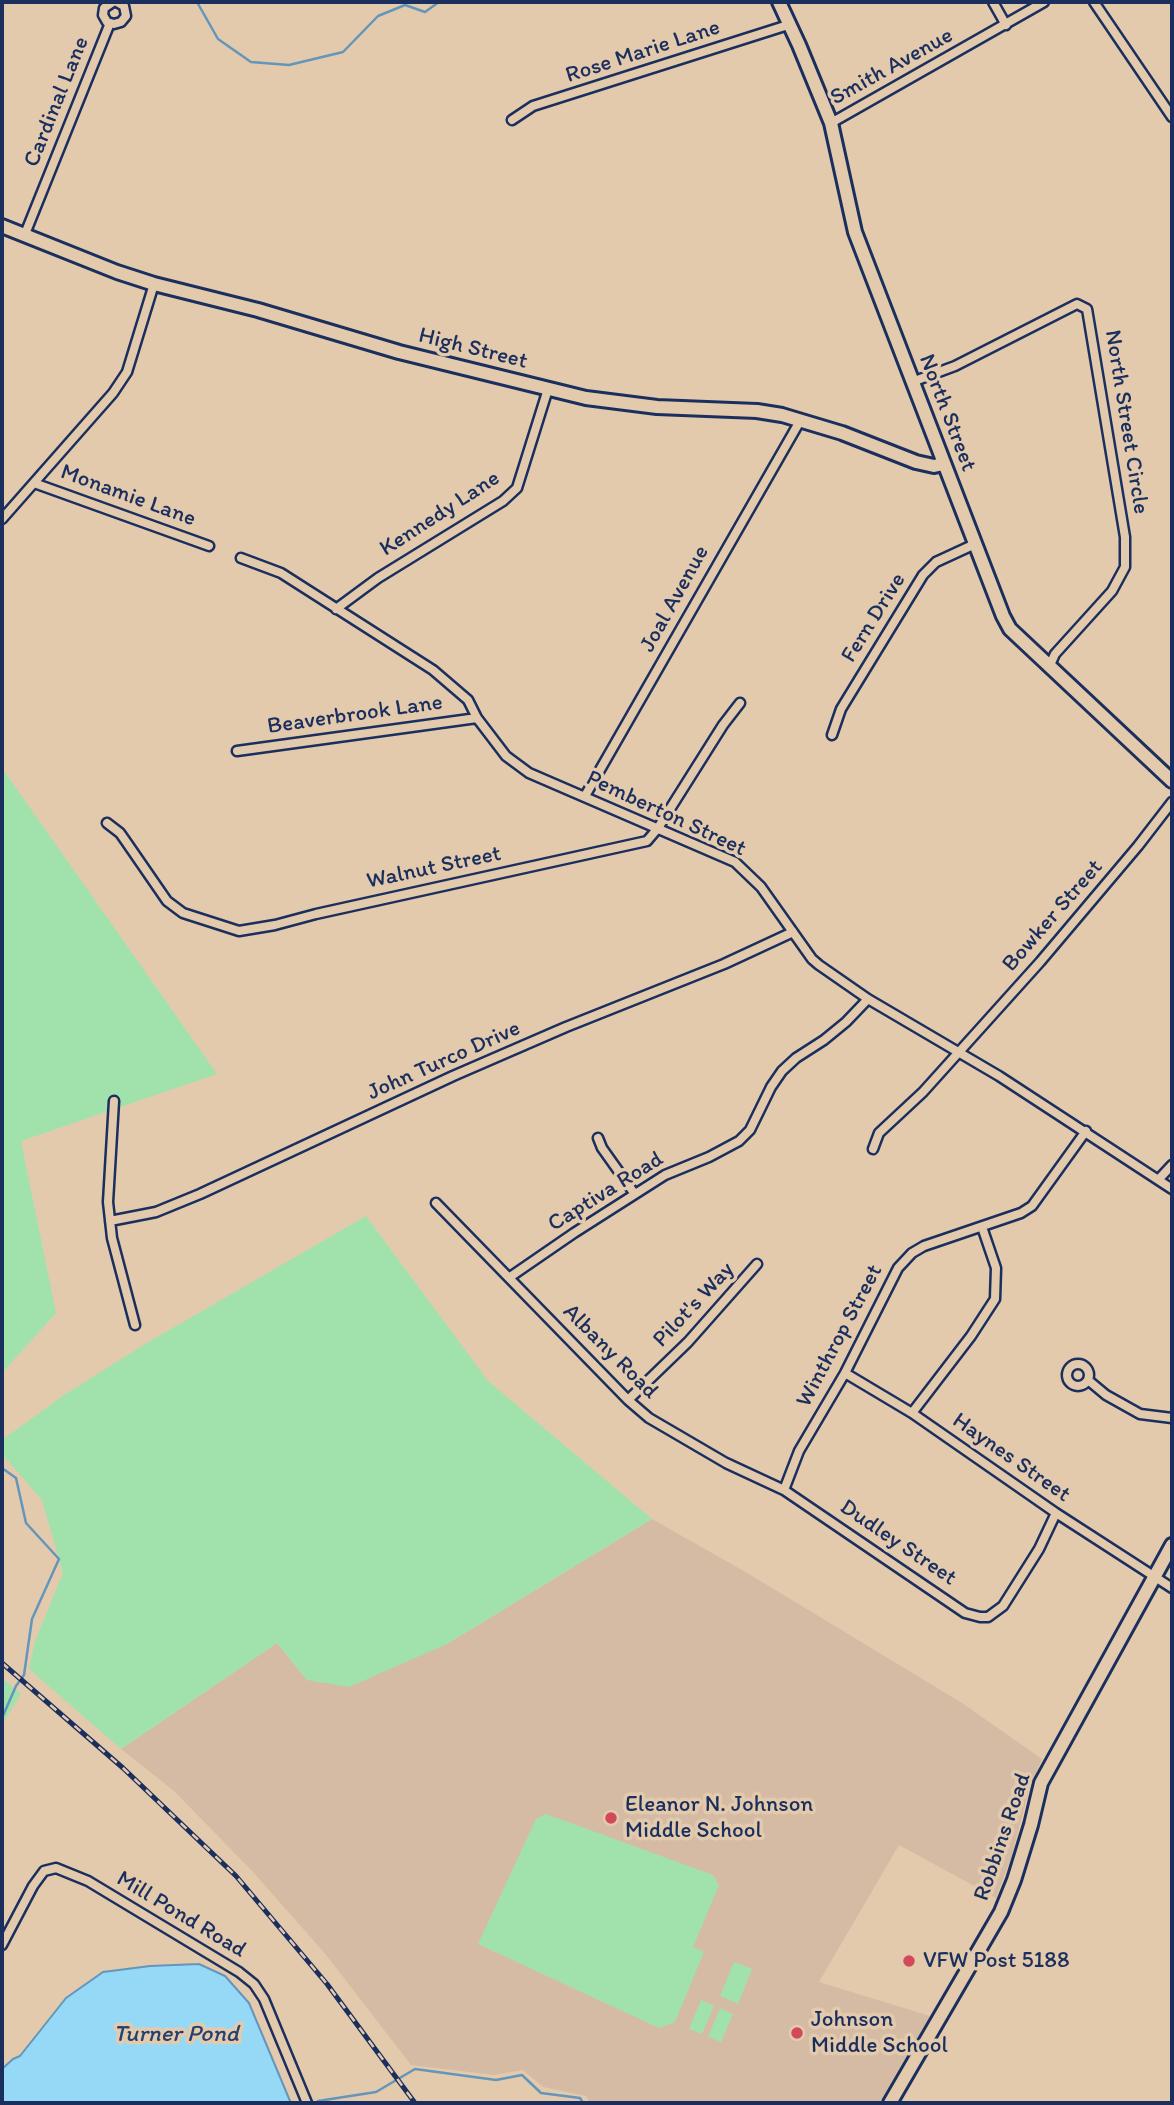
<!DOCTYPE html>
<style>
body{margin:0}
#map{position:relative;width:1174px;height:2105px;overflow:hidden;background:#e4caac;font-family:Itim,sans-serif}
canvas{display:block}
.frame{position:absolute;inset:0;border:4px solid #1b2f5e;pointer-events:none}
</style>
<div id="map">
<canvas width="1174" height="2105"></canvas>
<div class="frame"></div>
</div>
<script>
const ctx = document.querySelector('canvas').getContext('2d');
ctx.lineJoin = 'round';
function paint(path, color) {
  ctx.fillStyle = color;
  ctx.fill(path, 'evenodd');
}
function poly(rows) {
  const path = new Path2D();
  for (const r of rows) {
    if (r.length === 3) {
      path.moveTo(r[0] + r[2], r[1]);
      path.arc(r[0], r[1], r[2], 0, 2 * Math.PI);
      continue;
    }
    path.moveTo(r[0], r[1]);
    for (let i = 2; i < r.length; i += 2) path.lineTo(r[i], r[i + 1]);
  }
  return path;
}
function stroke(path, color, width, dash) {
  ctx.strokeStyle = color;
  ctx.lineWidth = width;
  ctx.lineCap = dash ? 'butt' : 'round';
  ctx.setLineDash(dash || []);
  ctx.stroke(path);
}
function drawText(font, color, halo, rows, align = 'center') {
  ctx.font = font + ' Itim,sans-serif';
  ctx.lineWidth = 7;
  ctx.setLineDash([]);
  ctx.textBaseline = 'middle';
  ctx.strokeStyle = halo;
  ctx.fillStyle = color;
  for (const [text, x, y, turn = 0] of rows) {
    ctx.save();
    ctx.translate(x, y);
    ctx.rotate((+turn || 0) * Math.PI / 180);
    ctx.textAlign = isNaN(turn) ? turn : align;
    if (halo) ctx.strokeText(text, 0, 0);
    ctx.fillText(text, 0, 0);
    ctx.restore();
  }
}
paint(poly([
 [652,1519,749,1574,962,1703,1042,1759,1030,1786,1011,1858,996,1898,899,1845,819,1982,930,2016,879,2103,590,2103,586,2096,543,2087,523,2070,494,2075,411,2065,327,1956,254,1873,174,1791,121,1749,277,1643,307,1680,447,1644]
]), '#d5bba3');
paint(poly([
 [2,768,217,1074,21,1141,56,1313,2,1373],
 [366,1216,488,1381,652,1519,447,1644,349,1687,307,1680,277,1643,121,1749,29,1669,35,1641,63,1573,42,1500,2,1454,2,1440,64,1395,145,1344],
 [2,1678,21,1694,2,1725],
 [546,1814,713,1875,719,1885,693,1947,704,1952,675,2022,659,2028,478,1944,536,1819],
 [734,1962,752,1969,738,2004,720,1996],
 [701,2000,714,2006,702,2034,689,2029],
 [720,2008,733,2014,721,2042,708,2037]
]), '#a1e2ac');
const water = poly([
 [199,1964,225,1976,249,2003,290,2101,293,2103,2,2103,2,2069,13,2059,20,2056,66,1998,103,1972,150,1966,199,1964]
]);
paint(water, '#95d9f7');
stroke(water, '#6495ba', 2);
stroke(poly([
 [197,2,218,39,251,62,289,65,343,52,378,16,405,5,425,12,439,2],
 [2,1468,16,1478,26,1523,59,1559,32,1619,24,1675,16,1686,2,1718],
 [318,2101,376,2092,415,2069,496,2080,522,2075,541,2093,580,2098,583,2103]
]), '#6495ba', 2.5);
const street = poly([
 [113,2,104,8,103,15,107,22,114,24,121,22,126,16,124,6,117,2],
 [993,2,1006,25],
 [1094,2,1172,117],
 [512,120,533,106,788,25],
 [831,123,1044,2],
 [25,234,110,23],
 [912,382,955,366,1077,304,1087,309,1125,537,1125,567,1112,591,1055,654,1049,667],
 [34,483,209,546],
 [2,519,113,393,127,372,154,284],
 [241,558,281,573,433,670,468,700,477,718,506,756,529,773,735,862,761,887,812,959,819,965,868,999,999,1076,1172,1189],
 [336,609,378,578,503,501,517,488,548,389],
 [832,735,841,709,923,575,936,562,975,544],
 [237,751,477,718],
 [585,796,800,421],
 [107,823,120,833,127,843,167,901,183,913,239,931,275,925,316,914,647,841,658,828,723,725,740,703],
 [114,1101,108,1202,112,1238,135,1325],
 [598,1138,602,1148,634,1193],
 [873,1149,879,1133,923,1092,1040,962,1138,846,1172,802],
 [1159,1179,1172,1165],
 [436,1203,628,1400,649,1418,726,1463,784,1490,965,1613,980,1617,988,1617,1003,1606,1039,1549,1056,1513],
 [110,1221,156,1212,200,1194,453,1076,566,1027,724,964,793,932],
 [510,1277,574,1233,665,1175,709,1157,739,1141,750,1130,771,1087,782,1071,796,1058,824,1040,846,1022,868,999],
 [1078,1375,11],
 [845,1373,912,1413,1056,1513,1172,1588],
 [1088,1380,1106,1395,1140,1414,1172,1418],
 [628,1400,688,1342,757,1264],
 [912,1413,971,1336,995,1299,996,1268,982,1227],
 [784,1490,799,1451,845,1373,898,1268,912,1253,924,1246,1021,1213,1032,1206,1086,1131],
 [2,1945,33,1886,44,1871,56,1868,88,1881,239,1972,254,1984,264,1999,307,2103]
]);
const secondary = poly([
 [779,2,799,45,831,123,855,232,1003,616,1010,629,1172,781],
 [2,226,117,272,154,284,258,310,399,352,586,398,657,407,757,411,782,415,842,433,916,462,934,466,943,464],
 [890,2103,1001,1912,1014,1880,1031,1825,1041,1783,1172,1545]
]);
stroke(street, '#1b2f5e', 13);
stroke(secondary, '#1b2f5e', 18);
stroke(street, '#e4caac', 8);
stroke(secondary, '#e4caac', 12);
const rail = poly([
 [2,1663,123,1768,236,1876,327,1984,415,2103]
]);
stroke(rail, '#1b2f5e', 5);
stroke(rail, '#e4caac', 2.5, [8]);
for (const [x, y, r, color] of [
 [611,1818,7,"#d1495b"],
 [909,1961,7,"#d1495b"],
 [797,2033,7,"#d1495b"]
]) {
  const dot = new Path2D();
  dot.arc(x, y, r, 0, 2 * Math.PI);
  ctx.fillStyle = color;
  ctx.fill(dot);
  stroke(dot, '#e4caac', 2.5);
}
drawText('23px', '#1b2f5e', '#e4caac', [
 ["Rose Marie Lane",643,52,-18],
 ["Smith Avenue",892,67,-29],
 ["Cardinal Lane",57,102,-68],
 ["High Street",473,349,14],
 ["North Street",947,413,69],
 ["North Street Circle",1126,422,81],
 ["Monamie Lane",128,496,20],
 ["Kennedy Lane",440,514,-33],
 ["Joal Avenue",675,599,-61],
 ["Fern Drive",874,618,-58],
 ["Beaverbrook Lane",355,715,-8],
 ["Pemberton Street",666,814,25],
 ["Walnut Street",434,868,-12],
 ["Bowker Street",1053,916,-49],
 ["John Turco Drive",444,1061,-24],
 ["Captiva Road",606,1192,-32],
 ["Pilot's Way",694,1305,-47],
 ["Winthrop Street",840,1336,-62],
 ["Albany Road",610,1352,45],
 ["Haynes Street",1011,1458,35],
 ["Dudley Street",898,1543,34],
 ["Robbins Road",1003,1837,-71],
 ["Mill Pond Road",181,1915,31]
]);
drawText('23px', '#1b2f5e', '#e4caac', [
 ["Eleanor N. Johnson",625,1805],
 ["Middle School",625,1831],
 ["VFW Post 5188",923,1961],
 ["Johnson",811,2020],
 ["Middle School",811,2046]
], 'left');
drawText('italic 24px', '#27406d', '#e4caac', [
 ["Turner Pond",176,2035]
]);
</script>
